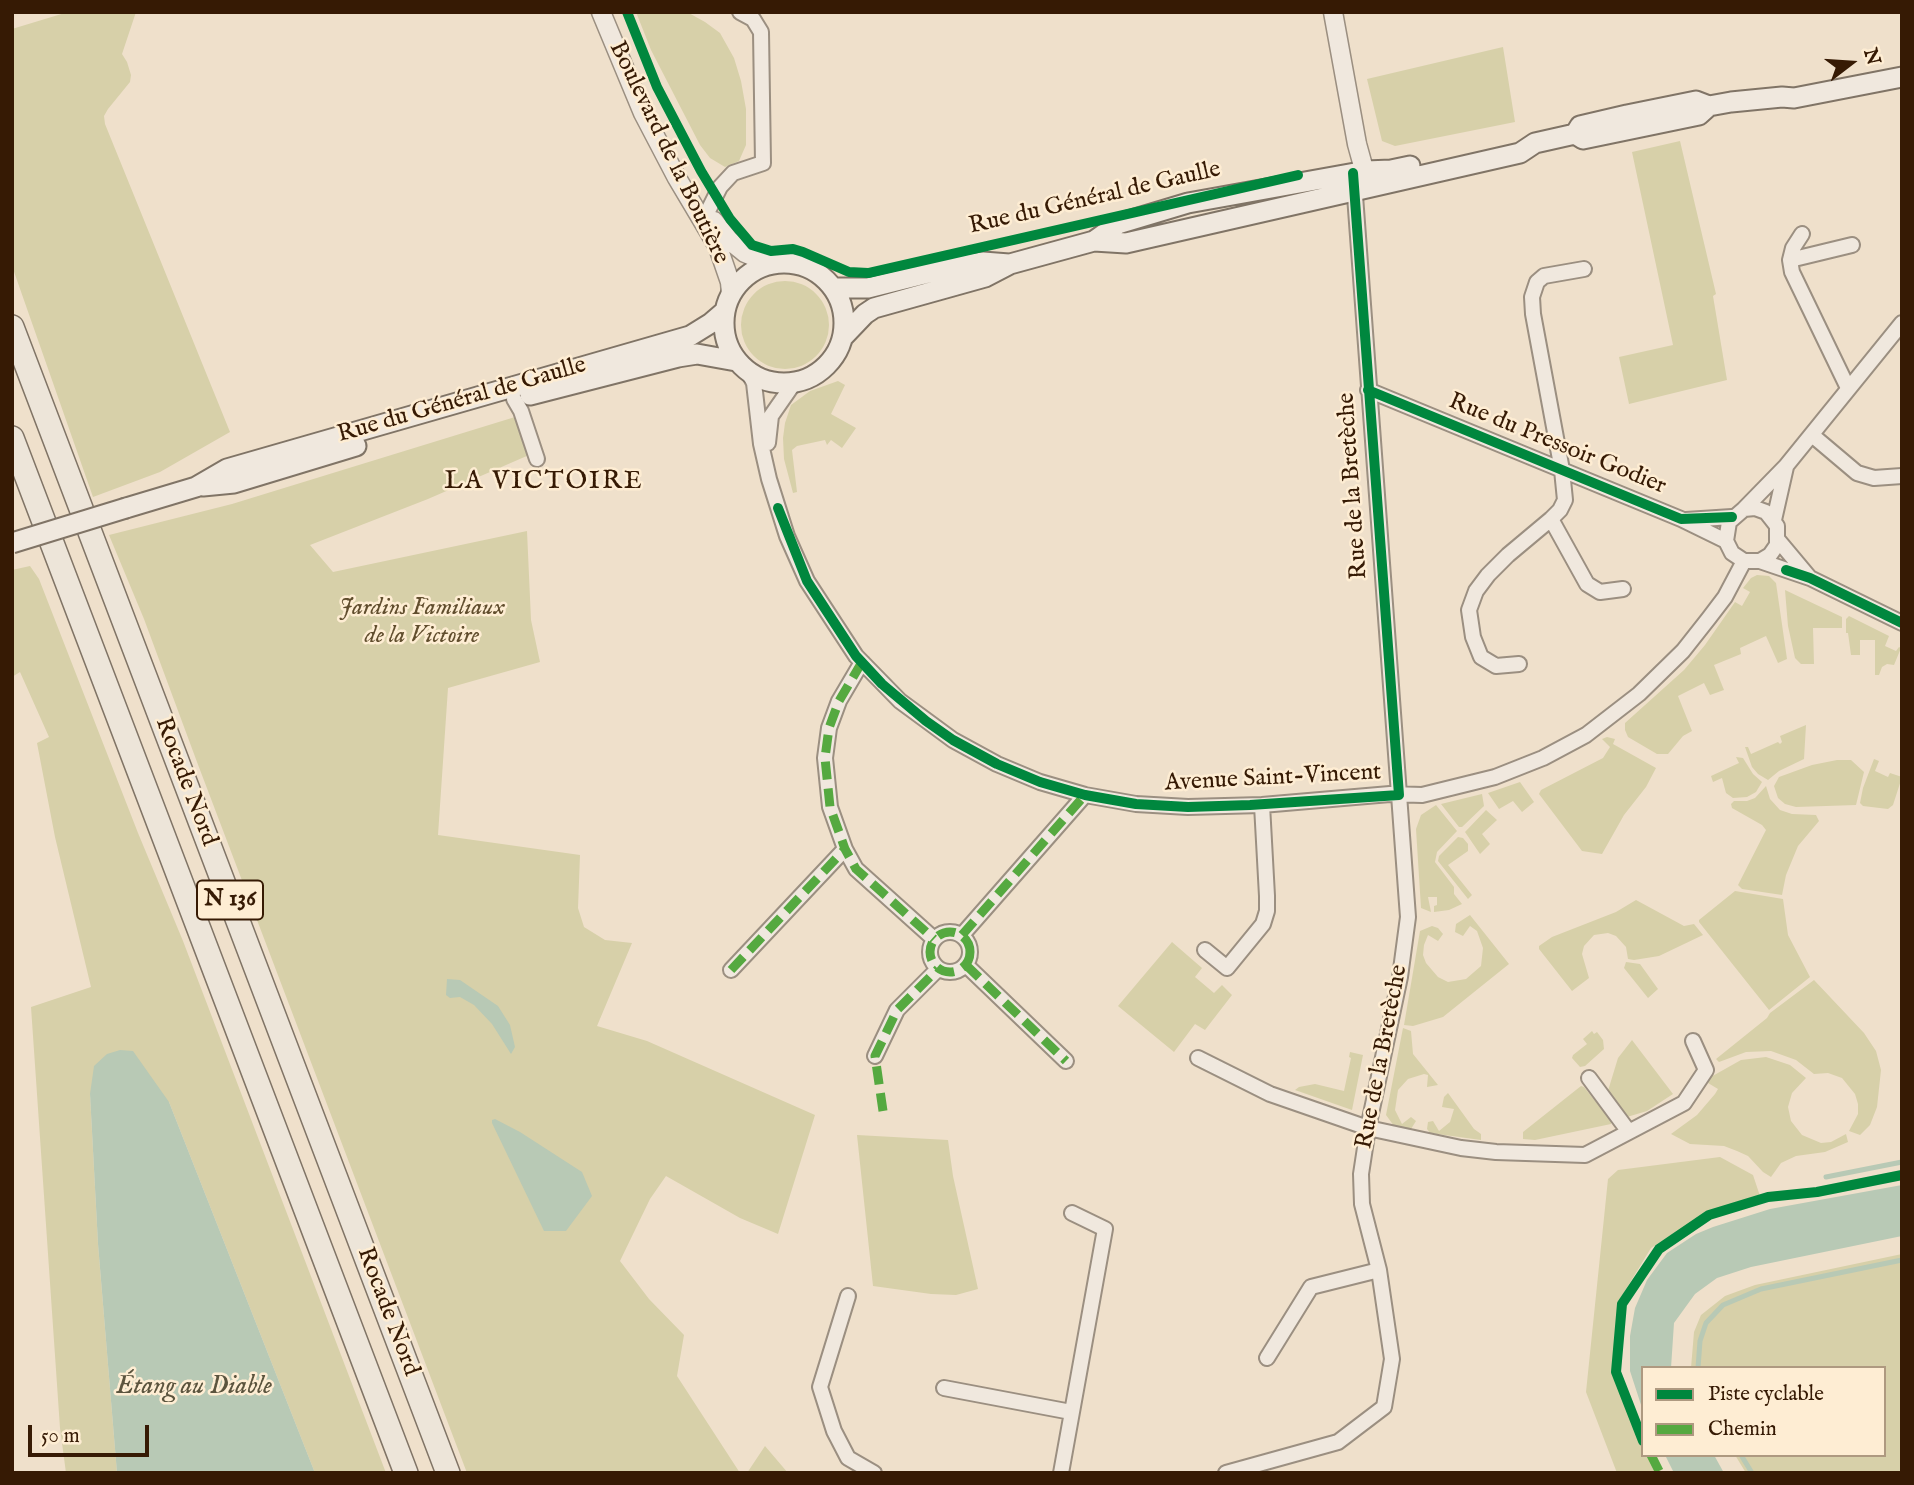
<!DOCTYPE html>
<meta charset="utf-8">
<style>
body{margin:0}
#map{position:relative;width:1914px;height:1485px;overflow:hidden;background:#efe0cb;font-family:"IM FELL English",serif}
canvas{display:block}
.frame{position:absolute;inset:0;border:14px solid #361a04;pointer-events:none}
.legend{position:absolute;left:1641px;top:1366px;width:245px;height:91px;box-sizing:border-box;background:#feedd3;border:2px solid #ae9980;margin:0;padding:9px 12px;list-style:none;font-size:21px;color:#361a04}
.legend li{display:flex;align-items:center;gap:14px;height:35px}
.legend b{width:35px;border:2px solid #ae9980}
.north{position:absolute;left:1816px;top:28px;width:70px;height:70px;-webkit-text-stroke:5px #feedd3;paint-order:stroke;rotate:73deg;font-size:19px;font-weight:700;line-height:28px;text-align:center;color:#361a04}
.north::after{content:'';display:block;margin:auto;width:24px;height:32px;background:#361a04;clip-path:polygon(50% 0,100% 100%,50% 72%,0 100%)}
.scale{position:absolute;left:28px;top:1425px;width:121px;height:32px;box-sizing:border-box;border:4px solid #361a04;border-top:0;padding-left:9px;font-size:21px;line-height:24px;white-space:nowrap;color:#361a04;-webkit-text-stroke:5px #feedd3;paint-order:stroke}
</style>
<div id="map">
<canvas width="1914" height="1485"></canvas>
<div class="frame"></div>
<ul class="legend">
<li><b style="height:9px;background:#00873e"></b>Piste cyclable</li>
<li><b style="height:9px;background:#55a940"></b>Chemin</li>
</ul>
<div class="north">N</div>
<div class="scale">50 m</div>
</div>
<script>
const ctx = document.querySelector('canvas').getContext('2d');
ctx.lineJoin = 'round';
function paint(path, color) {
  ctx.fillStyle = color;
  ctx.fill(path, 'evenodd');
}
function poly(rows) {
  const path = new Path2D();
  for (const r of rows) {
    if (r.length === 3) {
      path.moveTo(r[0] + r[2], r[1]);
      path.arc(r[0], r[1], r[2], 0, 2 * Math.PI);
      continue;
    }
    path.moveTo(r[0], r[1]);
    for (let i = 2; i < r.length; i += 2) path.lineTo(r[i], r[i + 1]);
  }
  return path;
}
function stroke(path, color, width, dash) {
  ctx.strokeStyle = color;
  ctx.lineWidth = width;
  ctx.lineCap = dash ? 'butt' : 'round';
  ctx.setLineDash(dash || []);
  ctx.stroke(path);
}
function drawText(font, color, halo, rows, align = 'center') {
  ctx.font = font + ' "IM FELL English",serif';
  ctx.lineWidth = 5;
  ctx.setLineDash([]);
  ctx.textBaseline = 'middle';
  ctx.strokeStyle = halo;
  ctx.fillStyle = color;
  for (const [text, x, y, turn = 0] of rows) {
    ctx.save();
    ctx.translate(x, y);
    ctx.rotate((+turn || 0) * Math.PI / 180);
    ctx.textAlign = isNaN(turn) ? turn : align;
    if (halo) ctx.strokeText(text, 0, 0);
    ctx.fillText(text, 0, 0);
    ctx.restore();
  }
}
paint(poly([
 [68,12,136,12,122,54,127,62,131,75,130,82,108,109,104,116,105,124,230,432,160,472,93,497,12,266,12,29],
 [636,12,687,12,705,22,720,33,734,58,741,81,746,109,746,145,739,161,725,167,710,158,700,145,651,50],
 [1503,47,1515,122,1395,146,1382,141,1367,79],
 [1680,141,1716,294,1713,296,1727,380,1629,404,1619,357,1673,345,1632,152],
 [785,325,44],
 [838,381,845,385,831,414,856,428,842,448,831,440,827,445,825,440,797,446,792,450,797,492,793,493,784,459,783,438,785,423,791,405,810,391],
 [515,417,529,455,428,499,310,545,333,572,527,531,531,620,540,662,448,688,438,835,580,855,578,908,584,927,605,940,632,943,597,1026,647,1041,815,1115,778,1234,740,1218,666,1176,650,1199,620,1261,649,1299,684,1335,677,1376,740,1473,467,1473,197,762,144,619,109,535,232,504],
 [30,566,39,579,138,833,183,941,386,1473,315,1473,169,1102,90,1094,98,1244,117,1473,66,1473,60,1428,31,1007,91,987,55,837,37,743,49,737,20,672,12,677,12,570],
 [1757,575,1769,576,1776,583,1787,659,1778,663,1766,636,1740,648,1741,654,1714,665,1724,690,1710,695,1704,683,1678,696,1692,731,1683,736,1668,754,1657,754,1628,737,1625,730,1625,723,1684,670,1705,645,1735,602,1742,606,1750,592,1743,588,1751,578],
 [1785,590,1842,617,1842,628,1813,628,1814,664,1801,664,1795,658,1788,626],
 [1849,616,1889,636,1885,646,1896,651,1899,647,1901,648,1894,665,1887,664,1882,667,1879,675,1875,675,1875,640,1860,640,1860,655,1851,655,1848,633,1846,633,1846,619],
 [1806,725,1804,759,1779,771,1768,780,1758,774,1752,767,1745,747,1748,747,1751,754,1778,742,1780,744,1782,742,1780,736],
 [1607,737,1615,739,1613,744,1656,768,1646,787,1624,815,1602,854,1582,851,1539,794,1541,790,1603,758,1610,747,1602,739],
 [1736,757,1743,758,1753,774,1762,782,1756,792,1747,797,1733,798,1726,793,1722,778,1713,782,1711,776,1739,763],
 [1874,759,1879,761,1875,771,1888,777,1890,773,1902,777,1893,805,1888,809,1863,806,1860,803,1863,788],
 [1837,760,1851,760,1864,772,1856,805,1796,807,1785,804,1778,798,1774,786,1779,777,1812,765],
 [1520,782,1534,802,1522,812,1513,801,1499,809,1488,793],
 [1766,786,1770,799,1780,810,1792,814,1816,815,1819,821,1798,846,1786,875,1782,895,1742,889,1738,885,1766,830,1762,825,1732,808,1731,804,1734,801,1747,801,1755,798],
 [1482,794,1484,806,1462,827,1459,827,1441,804],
 [1436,805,1457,831,1437,852,1435,862,1454,887,1454,894,1462,904,1449,910,1434,912,1434,906,1437,905,1437,897,1428,897,1431,912,1421,908,1416,829,1421,815],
 [1486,810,1497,820,1482,834,1490,844,1480,854,1465,832],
 [1458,837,1463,838,1468,844,1468,851,1448,865,1472,895,1468,899,1438,861,1439,856],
 [1735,891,1783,899,1788,935,1810,977,1769,1010,1699,922,1699,920],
 [1636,900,1684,926,1694,924,1703,935,1659,956,1634,960,1628,959,1626,947,1616,936,1608,933,1594,935,1584,946,1582,954,1589,978,1572,991,1539,949,1539,946,1552,937,1616,912],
 [1470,915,1509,964,1443,1017,1413,1026,1404,1025,1420,931,1432,926,1438,928,1443,934,1438,941,1428,935,1424,945,1423,955,1426,963,1438,977,1448,982,1466,979,1481,966,1483,948,1477,931,1470,926,1463,936,1455,932,1456,924],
 [1172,942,1202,968,1195,977,1214,993,1222,985,1232,995,1205,1030,1195,1024,1174,1052,1118,1006],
 [1626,962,1640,964,1658,989,1648,998,1624,968],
 [1814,980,1864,1033,1876,1051,1881,1070,1877,1107,1870,1125,1860,1135,1849,1131,1858,1114,1858,1104,1855,1094,1842,1078,1828,1073,1814,1074,1796,1060,1771,1051,1746,1052,1719,1062,1716,1059,1767,1018,1770,1013],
 [1403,1028,1411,1031,1413,1054,1438,1085,1427,1087,1428,1075,1424,1074,1408,1079,1398,1090,1395,1110,1402,1124,1411,1117,1416,1121,1411,1129,1394,1126,1386,1115],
 [1592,1031,1594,1034,1597,1032,1603,1040,1604,1049,1585,1066,1580,1067,1572,1058,1573,1055,1587,1044,1583,1039],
 [1632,1040,1673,1094,1647,1111,1627,1117,1607,1094,1618,1058],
 [1350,1052,1363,1055,1352,1110,1295,1090,1299,1087,1315,1084,1344,1091,1351,1058,1349,1057],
 [1766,1057,1790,1065,1806,1078,1792,1093,1788,1107,1791,1121,1802,1135,1821,1143,1831,1142,1846,1134,1848,1142,1825,1152,1796,1156,1781,1163,1771,1177,1763,1172,1748,1156,1737,1151,1724,1146,1690,1144,1671,1134,1697,1115,1715,1094,1718,1089,1708,1083,1709,1078,1741,1060],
 [1581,1086,1584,1087,1611,1121,1611,1124,1535,1140,1523,1139,1523,1132],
 [1448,1093,1474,1129,1481,1134,1481,1140,1430,1133,1427,1129,1428,1122,1433,1121,1439,1131,1450,1122,1454,1109,1442,1107,1444,1097],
 [857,1135,948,1140,953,1176,978,1289,956,1295,931,1294,873,1286],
 [1720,1157,1753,1175,1760,1196,1707,1213,1651,1248,1620,1299,1612,1374,1643,1448,1643,1455,1647,1455,1656,1473,1617,1473,1586,1392,1608,1179,1618,1170],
 [1902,1254,1902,1473,1746,1473,1735,1455,1884,1455,1884,1368,1691,1368,1694,1332,1701,1315,1725,1296,1755,1285],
 [765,1446,788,1473,747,1473]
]), '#d7d0a9');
paint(poly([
 [447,979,460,980,498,1006,510,1025,515,1047,511,1054,492,1024,474,1005,460,997,450,998,446,995],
 [120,1050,133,1051,169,1102,315,1473,117,1473,98,1244,90,1094,94,1066,107,1054],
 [495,1119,520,1132,582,1172,592,1196,566,1231,544,1231,492,1123,492,1120],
 [1902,1185,1902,1236,1751,1267,1717,1278,1695,1294,1674,1323,1671,1368,1643,1368,1643,1411,1630,1371,1630,1336,1635,1308,1647,1280,1667,1253,1696,1234,1713,1227,1770,1209],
 [1665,1455,1714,1455,1724,1473,1674,1473]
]), '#b8c9b5');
stroke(poly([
 [1826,1177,1902,1162],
 [1698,1368,1700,1341,1706,1323,1723,1305,1761,1289,1902,1260],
 [1741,1455,1752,1473]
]), '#b8c9b5', 5);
const minor = poly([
 [708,211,720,187,733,173,763,163,761,32,753,19,740,12],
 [1802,234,1793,248,1790,260,1792,272,1848,388],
 [1790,260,1852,245],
 [748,372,754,383,761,444,769,479,787,536,807,581,856,656,900,701,953,740,997,764,1040,782,1085,795,1136,804,1188,807,1262,805,1390,794,1422,795,1495,777,1543,758,1586,735,1639,694,1683,651,1709,618,1725,597,1744,561],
 [1368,390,1681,519,1726,541],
 [514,399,521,411,537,459],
 [1812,435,1857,473,1874,478,1902,476],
 [768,443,771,416,794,383],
 [1744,509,1755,508,1766,512,1777,526,1777,545,1770,555,1760,561,1744,561,1732,553,1726,541,1729,522,1744,509,1786,466,1902,323],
 [1551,519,1587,584,1600,592,1623,589],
 [1686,520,1732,517],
 [1774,520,1786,467],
 [1778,540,1809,577],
 [1760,561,1810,578,1902,623],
 [862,662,839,701,829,728,825,758,830,807,845,849,856,869,934,939],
 [1519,664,1496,666,1481,657,1473,637,1469,610,1476,591,1488,575,1508,555,1551,519,1560,510,1565,500,1562,470,1533,314,1532,297,1537,282,1544,276,1584,269],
 [950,952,20],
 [962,935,1085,795],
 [1205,950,1227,968,1263,924,1267,911,1267,896,1262,805],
 [966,965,1066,1061],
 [731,970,845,849],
 [875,1056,897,1010,938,969],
 [1198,1058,1270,1094,1368,1128,1461,1148,1496,1152,1585,1155,1684,1103,1706,1070,1693,1041],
 [1589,1078,1629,1132],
 [848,1296,820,1387,834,1431,848,1458,874,1473],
 [1267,1358,1311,1287,1379,1270],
 [944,1388,1071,1412],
 [1061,1473,1105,1229,1072,1213],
 [1226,1473,1338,1442,1384,1407,1392,1359,1379,1270,1362,1204,1361,1174,1368,1128,1400,977,1408,917,1354,182]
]);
const tertiary = poly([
 [601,12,643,113,677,178,718,247,730,282,731,294],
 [1333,12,1357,144,1368,184],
 [714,221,729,240,745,253,761,260,775,263]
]);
const secondary = poly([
 [1575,134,1583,139,1699,115,1709,106,1731,102,1782,97,1794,98,1902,77],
 [1094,241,1118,224,1188,203,1366,171,1391,170,1410,166],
 [784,323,60],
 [833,288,868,288,952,267,983,262,1009,264],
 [844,336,865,314,874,308,985,277,1010,264,1094,241,1126,243,1520,153,1535,143,1575,134,1580,126,1627,115,1696,101,1709,106],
 [530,395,678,357,697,354,736,361],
 [203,486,234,483,356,446],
 [126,508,196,487,227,469,690,336,711,323,725,311]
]);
const trunk = poly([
 [12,327,448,1473],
 [12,438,406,1473]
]);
stroke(minor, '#9b8f81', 18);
stroke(tertiary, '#9b8f81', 21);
stroke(secondary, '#807466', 23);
stroke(trunk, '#807466', 26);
stroke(minor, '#f0e8de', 14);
stroke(tertiary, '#f0e8de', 18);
stroke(secondary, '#f0e8de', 19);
stroke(trunk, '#ede5d9', 23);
const secondaryBridge = poly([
 [12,543,126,508]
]);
stroke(secondaryBridge, '#807466', 23, []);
stroke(secondaryBridge, '#f0e8de', 19);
stroke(poly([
 [862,662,839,701,829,728,825,758,830,807,845,849,856,869,934,939],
 [950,952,20],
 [962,935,1085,795],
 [966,965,1066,1061],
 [731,970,845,849],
 [883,1111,875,1056,897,1010,938,969],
 [1651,1455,1660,1473]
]), '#55a940', 9, [18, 9]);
stroke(poly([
 [627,12,657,87,701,171,730,219,752,245,771,251,793,249,803,252,849,272,868,273,1298,175],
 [1368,390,1681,519,1732,517],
 [778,508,807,581,856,656,882,684,926,721,953,740,997,764,1040,782,1085,795,1136,804,1188,807,1250,805,1399,795,1353,173],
 [1786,570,1810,578,1902,623],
 [1643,1441,1616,1372,1622,1304,1659,1249,1709,1215,1768,1197,1817,1192,1902,1175]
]), '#00873e', 10);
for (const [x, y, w] of [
 [230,900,66]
]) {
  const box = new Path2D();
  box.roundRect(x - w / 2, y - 19.5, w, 39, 5);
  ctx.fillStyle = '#feedd3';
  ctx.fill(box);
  stroke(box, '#361a04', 2);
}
drawText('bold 23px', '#361a04', null, [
 ["N 136",230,900]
]);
drawText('24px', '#361a04', '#feedd3', [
 ["Boulevard de la Boutière",668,153,64],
 ["Rue du Général de Gaulle",1095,199,-13],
 ["Rue du Général de Gaulle",462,401,-16],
 ["Rue du Pressoir Godier",1557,445,22],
 ["Rue de la Bretèche",1354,486,-94],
 ["Avenue Saint-Vincent",1273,779,-3],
 ["Rocade Nord",185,782,69],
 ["Rue de la Bretèche",1383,1057,-79],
 ["Rocade Nord",387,1312,69]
]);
drawText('italic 24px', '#604d2d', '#feedd3', [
 ["Jardins Familiaux",422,609],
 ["de la Victoire",422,637]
]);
ctx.letterSpacing = '2px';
drawText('26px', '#361a04', '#feedd3', [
 ["LA VICTOIRE",544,483]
]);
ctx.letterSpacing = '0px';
drawText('italic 26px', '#5b543e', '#feedd3', [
 ["Étang au Diable",194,1388]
]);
</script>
